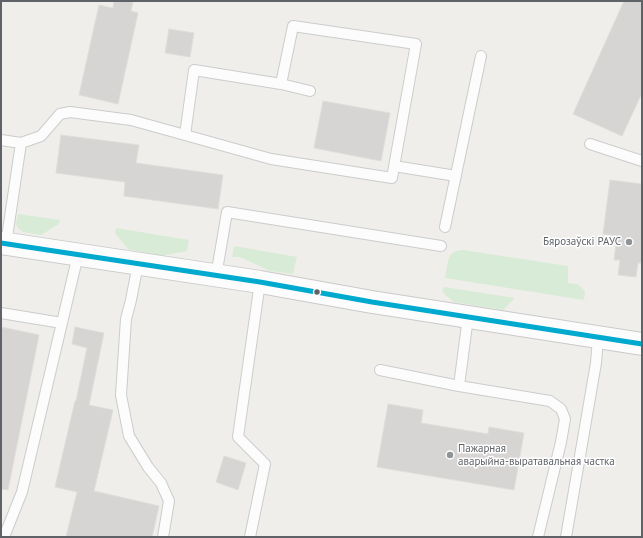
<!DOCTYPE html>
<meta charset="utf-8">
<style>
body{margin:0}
#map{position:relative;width:643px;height:538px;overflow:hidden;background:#efeeea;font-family:"PT Sans",sans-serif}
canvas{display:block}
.frame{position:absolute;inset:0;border:2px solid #5f6368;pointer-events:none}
</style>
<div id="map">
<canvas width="643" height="538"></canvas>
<div class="frame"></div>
</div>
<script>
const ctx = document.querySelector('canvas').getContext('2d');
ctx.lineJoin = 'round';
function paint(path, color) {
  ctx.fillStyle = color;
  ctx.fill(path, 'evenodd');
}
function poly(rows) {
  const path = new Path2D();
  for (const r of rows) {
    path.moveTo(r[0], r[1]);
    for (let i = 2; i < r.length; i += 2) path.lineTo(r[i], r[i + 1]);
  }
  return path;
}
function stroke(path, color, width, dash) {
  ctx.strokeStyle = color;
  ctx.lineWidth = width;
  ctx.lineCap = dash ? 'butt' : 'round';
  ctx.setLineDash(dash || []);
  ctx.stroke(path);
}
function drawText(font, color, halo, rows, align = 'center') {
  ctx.font = font + ' "PT Sans",sans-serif';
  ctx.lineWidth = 3;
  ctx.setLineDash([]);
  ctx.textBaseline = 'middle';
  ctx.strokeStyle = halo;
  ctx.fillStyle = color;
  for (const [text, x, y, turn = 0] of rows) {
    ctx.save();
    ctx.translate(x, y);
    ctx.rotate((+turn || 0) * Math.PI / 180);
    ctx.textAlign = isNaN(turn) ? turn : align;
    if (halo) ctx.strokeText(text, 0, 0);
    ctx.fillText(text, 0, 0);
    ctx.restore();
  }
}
paint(poly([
 [18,214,60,220,59,224,41,235,23,232,18,228,16,224],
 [116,228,189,240,187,251,161,256,128,249,115,233],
 [234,246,297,257,293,274,270,271,240,257,232,257],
 [463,250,568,266,568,283,577,284,582,288,585,292,584,300,445,278,448,261,451,254,456,251],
 [444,287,515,298,503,310,454,302,445,295,442,290]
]), '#d8ebd6');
const building = poly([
 [114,1,133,1,131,11,138,13,118,104,79,95,99,5,113,8,114,1],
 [624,1,642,1,642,93,622,136,573,114,624,1],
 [169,29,194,33,190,57,165,53,169,29],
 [323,101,390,113,381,161,314,148,323,101],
 [61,135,139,145,136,163,223,175,218,209,124,196,125,182,56,173,61,135],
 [610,180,642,184,642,263,638,263,636,277,618,275,620,260,614,260,617,236,603,234,610,180],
 [1,327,39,335,8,490,1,489,1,327],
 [75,327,104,333,89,405,113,410,94,491,159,506,152,537,66,537,77,492,55,487,75,401,76,401,87,348,72,344,75,327],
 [388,404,423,410,421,423,488,434,489,427,524,433,514,490,377,467,388,404],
 [224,456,246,463,238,490,216,482,224,456]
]);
paint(building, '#d6d5d3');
stroke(building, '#deddd9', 1);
const lane = poly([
 [281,84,293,26,416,44,392,178,271,159,185,135,194,70,281,84,310,91],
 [1,140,21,143,6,244],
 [21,143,41,136,60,114,70,112,131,120,185,135],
 [590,144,642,161],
 [394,166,456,176],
 [445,227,481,56],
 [138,264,131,300,126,319,121,395,129,436,148,467,161,483,169,501,163,537],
 [216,276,227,212,441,246],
 [1,313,62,323],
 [468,317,459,386,550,401,561,409,565,419,561,442,538,537],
 [380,370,459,386],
 [4,537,22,492,78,255],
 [250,537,265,464,238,437,260,282],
 [566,537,596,363,598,338]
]);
const secondary = poly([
 [1,243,260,282,372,302,642,344]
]);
stroke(lane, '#cbcccc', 12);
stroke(secondary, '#cacacb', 24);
stroke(lane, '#fdfcfc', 10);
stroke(secondary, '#fdfcfc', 22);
stroke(poly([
 [1,243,260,282,372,302,642,344]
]), '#00a9ce', 5);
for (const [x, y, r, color] of [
 [629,242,4,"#919496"],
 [317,292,3.5,"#5f6368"],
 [450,455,4,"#919496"]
]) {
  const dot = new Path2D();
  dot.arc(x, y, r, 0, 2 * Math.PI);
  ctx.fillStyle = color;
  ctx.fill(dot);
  stroke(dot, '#fff', 1.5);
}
drawText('11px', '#5f6368', '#fff', [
 ["Бярозаўскі РАУС",621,242],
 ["Пажарная",458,449,"left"],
 ["аварыйна-выратавальная частка",458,462,"left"]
], 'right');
</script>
